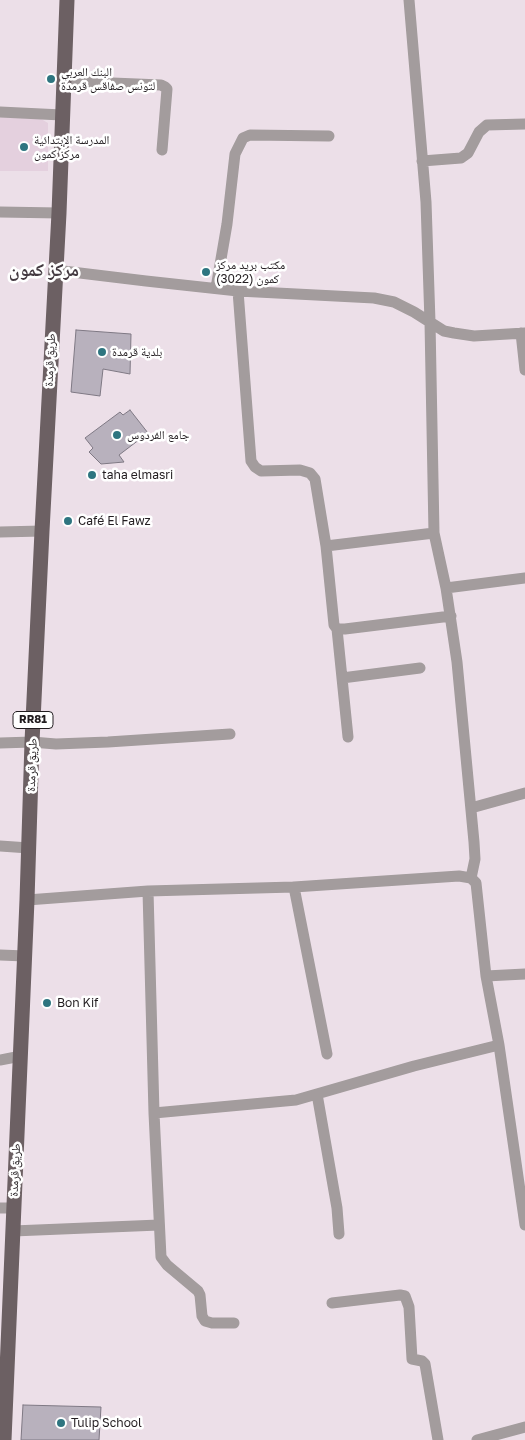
<!DOCTYPE html>
<meta charset="utf-8">
<style>
body{margin:0}
canvas{display:block;background:#ecdfe8}
</style>
<canvas width="525" height="1440"></canvas>
<script>
const ctx = document.querySelector('canvas').getContext('2d');
ctx.lineJoin = 'round';
function paint(path, color) {
  ctx.fillStyle = color;
  ctx.fill(path, 'evenodd');
}
function poly(rows) {
  const path = new Path2D();
  for (const r of rows) {
    path.moveTo(r[0], r[1]);
    for (let i = 2; i < r.length; i += 2) path.lineTo(r[i], r[i + 1]);
  }
  return path;
}
function stroke(path, color, width, dash) {
  ctx.strokeStyle = color;
  ctx.lineWidth = width;
  ctx.lineCap = dash ? 'butt' : 'round';
  ctx.setLineDash(dash || []);
  ctx.stroke(path);
}
function drawText(font, color, halo, rows, align = 'center') {
  ctx.font = font + ' "Golos Text","Noto Naskh Arabic",sans-serif';
  ctx.lineWidth = 5;
  ctx.setLineDash([]);
  ctx.textBaseline = 'middle';
  ctx.strokeStyle = halo;
  ctx.fillStyle = color;
  for (const [text, x, y, turn = 0] of rows) {
    ctx.save();
    ctx.translate(x, y);
    ctx.rotate((+turn || 0) * Math.PI / 180);
    ctx.textAlign = isNaN(turn) ? turn : align;
    if (halo) ctx.strokeText(text, 0, 0);
    ctx.fillText(text, 0, 0);
    ctx.restore();
  }
}
paint(poly([
 [0,117,41,119,48,123,48,171,0,171]
]), '#e4d0de');
const building = poly([
 [76,330,131,334,130,374,103,369,100,396,71,392,76,330],
 [130,410,148,433,119,455,124,462,101,464,89,452,93,448,85,438,120,412,123,415,130,410],
 [23,1405,101,1407,99,1440,21,1440,23,1405]
]);
paint(building, '#b8b1bd');
stroke(building, '#7f7984', 1);
stroke(poly([
 [409,0,426,202,430,322,434,533,446,588,457,662,474,842,475,859,471,878],
 [64,81,161,85,165,87,167,89,162,150],
 [0,112,62,115],
 [422,161,461,158,468,153,479,132,487,125,525,124],
 [0,212,59,213],
 [55,270,146,281,238,291,374,298,394,302,414,312,444,331,454,333,474,336,525,333],
 [216,288,227,224,235,154,243,138,250,135,329,136],
 [238,291,251,461,255,467,261,471,300,470,310,473,315,479,326,546,334,625,337,629,345,629,451,616],
 [521,333,525,370],
 [0,532,42,531],
 [326,546,434,533],
 [446,588,525,578],
 [337,629,348,737],
 [342,678,420,668],
 [0,743,32,742,56,744,108,742,230,734],
 [471,808,525,793],
 [0,846,29,848],
 [294,887,327,1054],
 [148,891,154,1113,161,1257,167,1265,198,1291,200,1295,202,1316,205,1321,212,1323,234,1323],
 [27,900,148,891,294,887,459,876,471,878,476,883,486,976,499,1045,525,1225],
 [0,955,25,956],
 [486,976,525,974],
 [0,1060,21,1056],
 [317,1094,337,1208,339,1234],
 [154,1113,296,1100,414,1066,499,1045],
 [0,1208,14,1208],
 [13,1231,159,1225],
 [332,1303,400,1295,405,1296,409,1307,412,1359,422,1361,425,1364,438,1440],
 [477,1440,525,1427]
]), '#a39c9d', 11);
stroke(poly([
 [4,1440,27,900,32,742,42,531,59,213,67,0]
]), '#6c6063', 15);
for (const [x, y, r, color] of [
 [51,79,5,"#2e7580"],
 [24,147,5,"#2e7580"],
 [206,272,5,"#2e7580"],
 [102,352,5,"#2e7580"],
 [117,435,5,"#2e7580"],
 [92,475,5,"#2e7580"],
 [68,521,5,"#2e7580"],
 [47,1003,5,"#2e7580"],
 [61,1423,5,"#2e7580"]
]) {
  const dot = new Path2D();
  dot.arc(x, y, r, 0, 2 * Math.PI);
  ctx.fillStyle = color;
  ctx.fill(dot);
  stroke(dot, '#fff', 2);
}
for (const [x, y, w] of [
 [33,720,40]
]) {
  const box = new Path2D();
  box.roundRect(x - w / 2, y - 8.5, w, 17, 4);
  ctx.fillStyle = '#fff';
  ctx.fill(box);
  stroke(box, '#221d20', 1);
}
drawText('bold 11px', '#221d20', null, [
 ["RR81",33,720]
]);
drawText('12px', '#221d20', '#fff', [
 ["البنك العربي",61,72],
 ["لتونس صفاقس قرمدة",61,86],
 ["المدرسة الإبتدائية",34,140],
 ["مركز كمون",34,154],
 ["مكتب بريد مركز",216,265],
 ["كمون (3022)",216,279],
 ["بلدية قرمدة",112,352],
 ["جامع الفردوس",127,435],
 ["taha elmasri",102,475],
 ["Café El Fawz",78,521],
 ["Bon Kif",57,1003],
 ["Tulip School",71,1423]
], 'left');
drawText('12px', '#221d20', '#fff', [
 ["طريق قرمدة",50,360,-87],
 ["طريق قرمدة",32,765,-88],
 ["طريق قرمدة",15,1170,-87]
]);
drawText('bold 18px', '#443a41', '#fff', [
 ["مركز كمون",44,270]
]);
</script>
